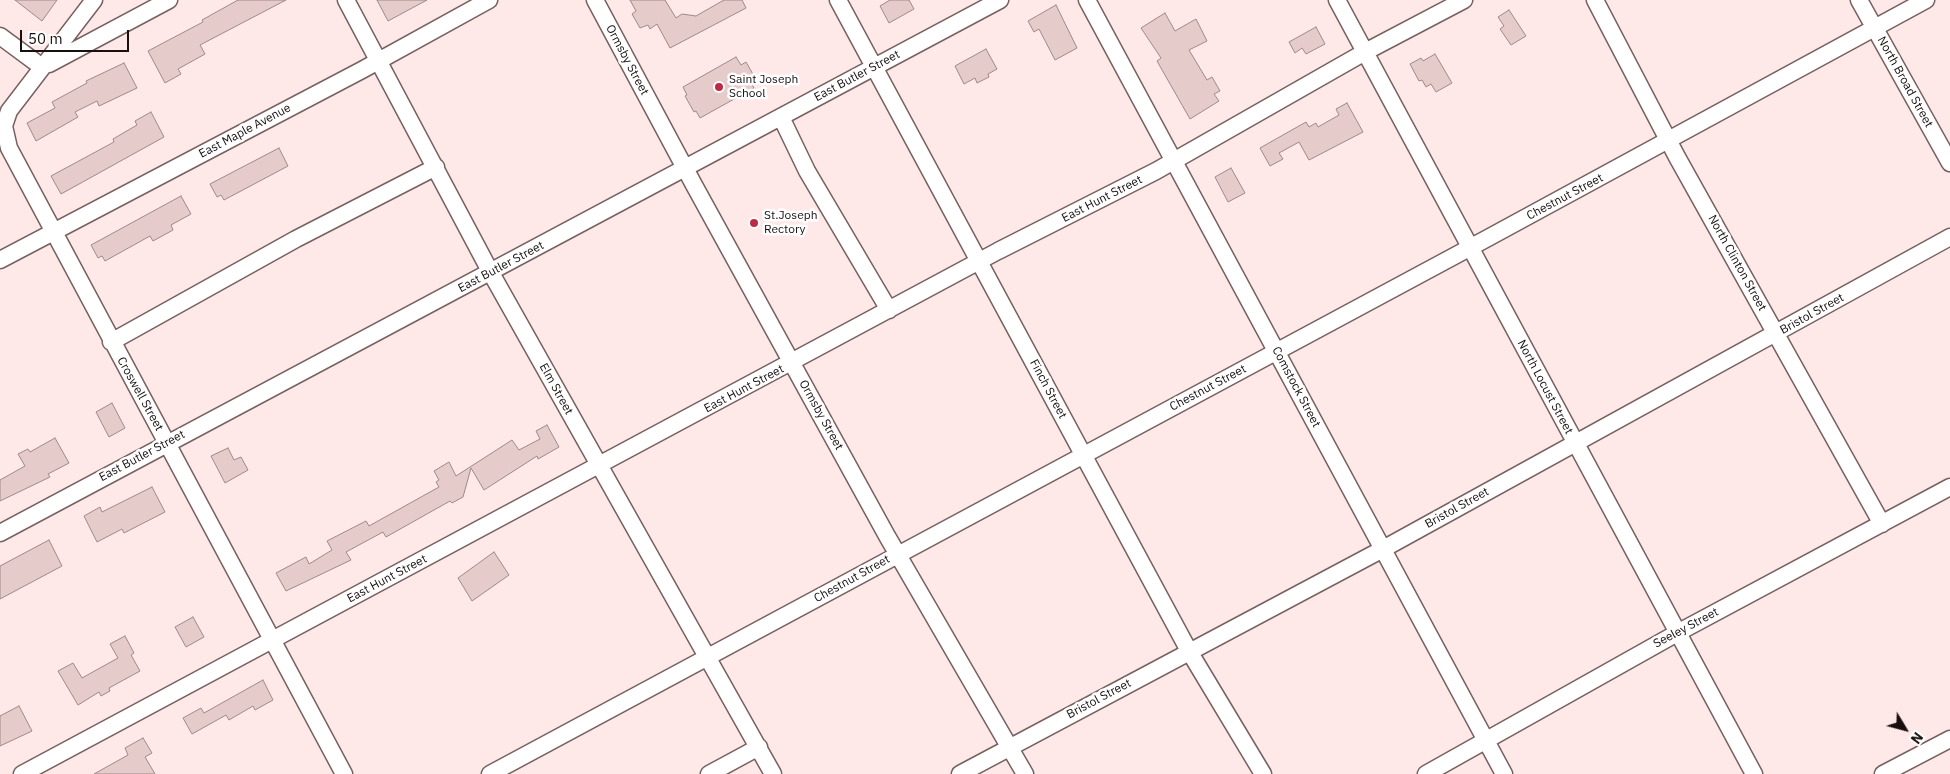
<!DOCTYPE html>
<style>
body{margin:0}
#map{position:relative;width:1950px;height:774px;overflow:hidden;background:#ffe8e8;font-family:"IBM Plex Sans",sans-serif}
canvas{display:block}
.north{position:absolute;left:1880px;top:704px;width:50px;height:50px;-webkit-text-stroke:4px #fff;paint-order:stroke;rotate:127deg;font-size:14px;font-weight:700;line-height:20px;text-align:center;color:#180f0f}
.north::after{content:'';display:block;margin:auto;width:18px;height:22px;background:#180f0f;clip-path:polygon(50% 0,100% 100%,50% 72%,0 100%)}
.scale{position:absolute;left:20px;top:30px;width:109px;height:22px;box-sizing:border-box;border:2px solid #180f0f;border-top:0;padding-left:6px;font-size:15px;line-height:18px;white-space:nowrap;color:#180f0f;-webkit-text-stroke:4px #fff;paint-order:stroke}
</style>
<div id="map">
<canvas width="1950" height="774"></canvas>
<div class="north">N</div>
<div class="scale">50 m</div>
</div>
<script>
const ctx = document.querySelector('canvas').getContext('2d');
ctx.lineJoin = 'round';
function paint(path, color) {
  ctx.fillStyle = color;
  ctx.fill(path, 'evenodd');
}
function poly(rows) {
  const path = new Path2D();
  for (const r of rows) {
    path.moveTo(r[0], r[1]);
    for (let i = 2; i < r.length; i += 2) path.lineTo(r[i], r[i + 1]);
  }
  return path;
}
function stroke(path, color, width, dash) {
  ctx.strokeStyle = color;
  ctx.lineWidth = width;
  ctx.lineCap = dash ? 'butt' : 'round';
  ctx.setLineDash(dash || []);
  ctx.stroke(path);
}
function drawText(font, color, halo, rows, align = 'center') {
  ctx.font = font + ' "IBM Plex Sans",sans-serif';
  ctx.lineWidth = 5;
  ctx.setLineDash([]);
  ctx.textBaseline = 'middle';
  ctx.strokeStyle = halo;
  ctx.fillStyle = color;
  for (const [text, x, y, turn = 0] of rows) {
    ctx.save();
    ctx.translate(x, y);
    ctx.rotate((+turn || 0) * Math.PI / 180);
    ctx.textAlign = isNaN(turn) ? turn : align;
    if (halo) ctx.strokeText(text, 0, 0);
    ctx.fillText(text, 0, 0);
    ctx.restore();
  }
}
const building = poly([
 [15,0,57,0,42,21,15,0],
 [238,0,286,0,200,45,205,54,178,69,181,74,165,83,148,51,203,22,202,20,238,0],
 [377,0,427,0,388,21,377,0],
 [630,0,665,0,676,18,682,14,696,16,724,0,742,0,746,8,670,48,657,24,650,29,648,25,640,28,632,14,636,11,630,0],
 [890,0,909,0,914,9,889,23,880,6,890,0],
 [1056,5,1077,48,1055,60,1039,29,1034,32,1028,21,1056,5],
 [1509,10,1526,36,1511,45,1500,29,1504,26,1498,17,1509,10],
 [1165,13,1175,31,1196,19,1207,41,1189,50,1207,80,1212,77,1220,91,1214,94,1219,101,1190,119,1157,61,1161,58,1141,28,1165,13],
 [1316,27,1325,44,1306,54,1302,48,1295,53,1289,42,1316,27],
 [986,49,997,69,988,74,989,77,977,83,975,78,964,84,955,66,986,49],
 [1435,54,1452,83,1436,92,1431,84,1426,87,1422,80,1419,81,1410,64,1421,58,1423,61,1435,54],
 [736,57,741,65,746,62,754,76,749,79,754,88,700,118,696,111,694,112,685,96,687,95,683,87,736,57],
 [124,63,137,88,99,106,97,101,75,112,78,117,36,141,27,123,55,108,52,102,87,83,86,81,124,63],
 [1347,103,1363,132,1309,160,1299,142,1279,153,1283,159,1270,166,1260,148,1306,122,1309,127,1316,123,1318,127,1339,115,1336,109,1347,103],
 [151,112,164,137,61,194,51,176,114,142,113,139,137,125,135,121,151,112],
 [279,148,288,166,224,200,221,195,217,197,210,184,279,148],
 [1231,168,1245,193,1228,202,1215,177,1231,168],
 [181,196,191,214,171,225,173,230,153,241,150,236,105,261,102,256,98,258,91,245,181,196],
 [112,403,125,428,109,437,96,412,112,403],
 [547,425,559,447,538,459,537,456,484,490,471,468,463,497,452,503,450,501,386,537,383,532,346,552,351,560,286,591,276,573,306,557,309,564,332,550,327,541,366,521,369,526,439,487,436,482,439,480,434,471,449,462,456,476,512,440,519,450,540,439,536,431,547,425],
 [55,438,69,463,48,474,50,477,0,501,0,480,25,466,18,454,28,449,30,452,55,438],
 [228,448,234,460,241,457,248,470,225,483,211,456,228,448],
 [152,487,165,512,124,533,122,529,97,542,84,516,100,507,102,512,152,487],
 [49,540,62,566,0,599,0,566,49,540],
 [494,552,509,575,472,601,458,578,494,552],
 [193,617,204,637,186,647,175,627,193,617],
 [125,636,134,653,131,655,140,671,109,688,110,691,101,696,99,692,78,705,58,671,73,663,82,678,118,658,110,644,125,636],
 [263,680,273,700,255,710,253,706,229,720,226,715,192,734,183,718,201,708,204,713,263,680],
 [19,706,32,731,0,746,0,716,19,706],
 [143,738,152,753,145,757,155,774,94,774,128,755,125,748,143,738]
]);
paint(building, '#e6cbcb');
stroke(building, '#a18888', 1);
const minor = poly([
 [94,0,9,111,4,126,9,148,344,774],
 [346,0,491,273,773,774],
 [595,0,694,185,887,536,1025,774],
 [838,0,1189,651,1263,774],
 [1087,0,1504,774],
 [1337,0,1754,774],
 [1595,0,1677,157,1882,524],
 [1859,0,1950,163],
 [0,36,42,67],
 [49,64,169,0],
 [781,117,807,171,889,310],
 [0,260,362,70,489,0],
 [111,342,296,239,436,167],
 [0,533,1000,0],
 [22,774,998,251,1156,171,1365,52,1464,0],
 [490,774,1486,239,1926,0],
 [709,774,759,747],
 [960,774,1383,549,1950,237],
 [1426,774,1679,632,1950,487],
 [1883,774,1950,739]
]);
stroke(minor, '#776060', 19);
stroke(minor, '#fff', 16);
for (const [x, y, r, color] of [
 [719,87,5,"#bc2b43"],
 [754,223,5,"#bc2b43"]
]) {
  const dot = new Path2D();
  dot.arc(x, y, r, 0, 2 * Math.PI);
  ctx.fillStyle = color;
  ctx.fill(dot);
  stroke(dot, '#fff', 2);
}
drawText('12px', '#180f0f', '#fff', [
 ["Ormsby Street",627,60,62],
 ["East Butler Street",857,76,-28],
 ["North Broad Street",1905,82,61],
 ["East Maple Avenue",245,131,-28],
 ["Chestnut Street",1565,197,-28],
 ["East Hunt Street",1102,199,-27],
 ["North Clinton Street",1737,263,61],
 ["East Butler Street",501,267,-28],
 ["Bristol Street",1812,314,-29],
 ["Comstock Street",1296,387,62],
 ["North Locust Street",1545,387,62],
 ["Chestnut Street",1208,388,-28],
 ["Elm Street",556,389,61],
 ["East Hunt Street",744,389,-28],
 ["Finch Street",1048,389,62],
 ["Croswell Street",140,394,61],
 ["Ormsby Street",821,415,61],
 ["East Butler Street",142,456,-28],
 ["Bristol Street",1457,508,-29],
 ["East Hunt Street",387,579,-28],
 ["Chestnut Street",852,579,-29],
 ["Seeley Street",1686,628,-28],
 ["Bristol Street",1099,699,-28]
]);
drawText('12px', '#180f0f', '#fff', [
 ["Saint Joseph",729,80],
 ["School",729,94],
 ["St.Joseph",764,216],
 ["Rectory",764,230]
], 'left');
</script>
